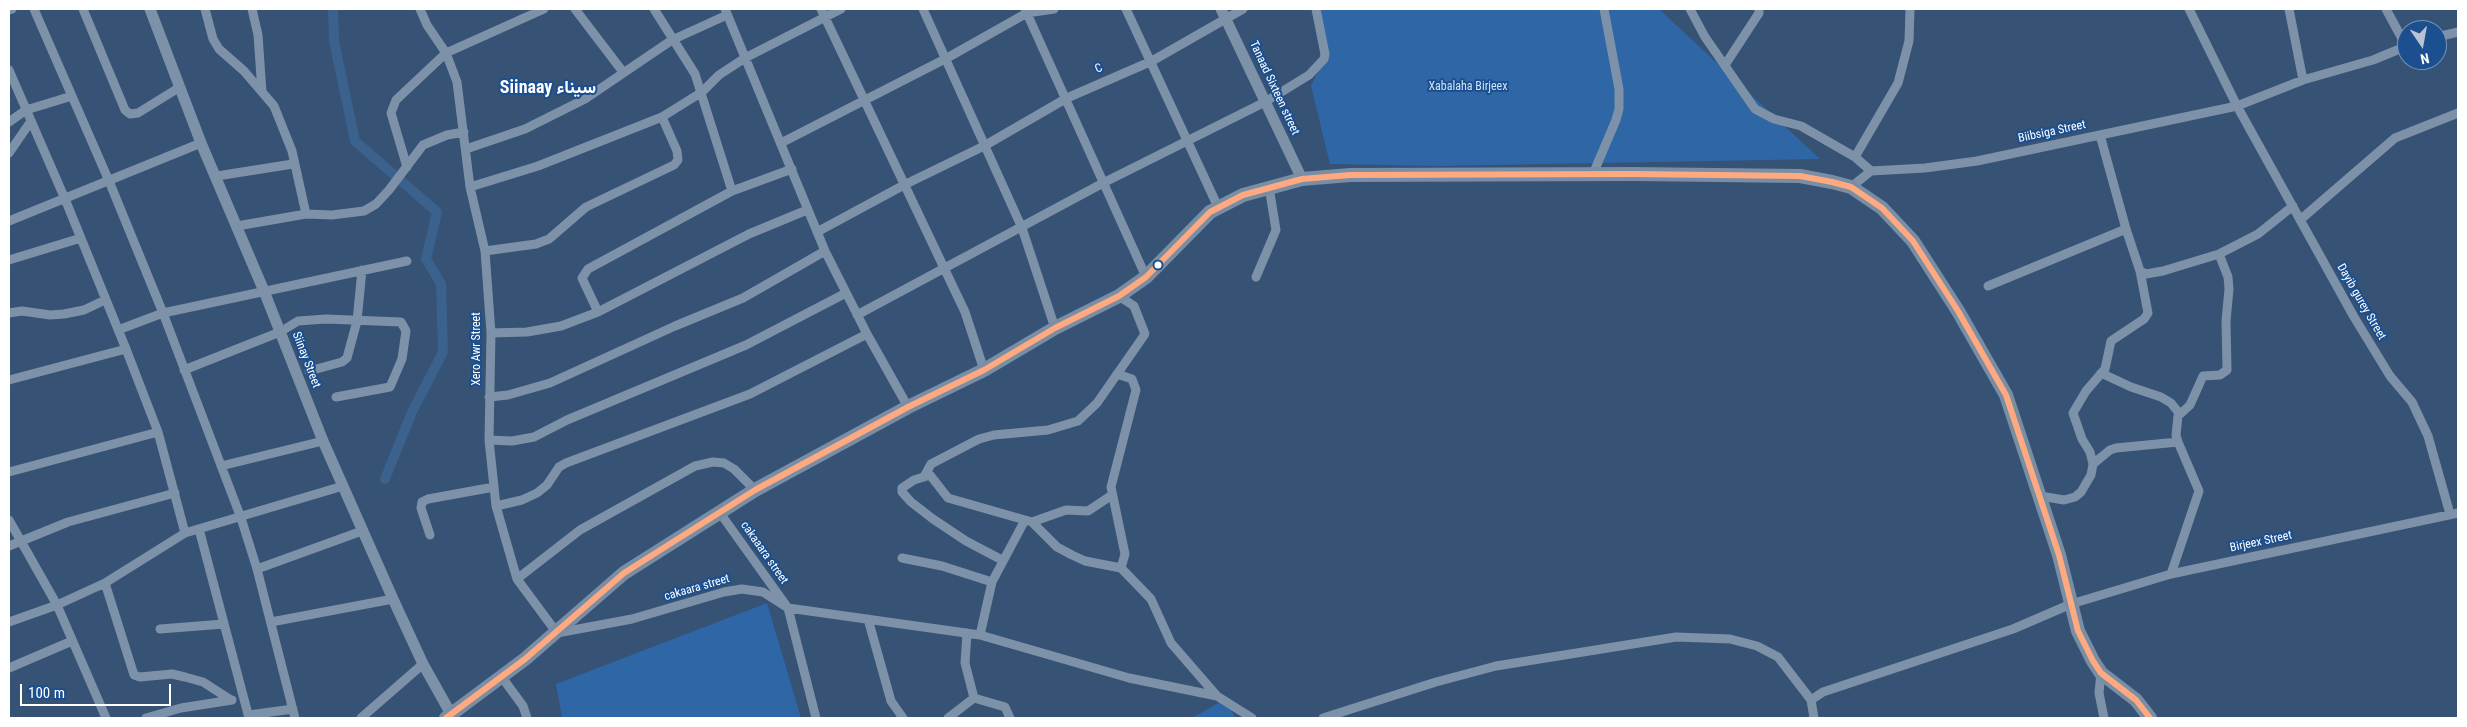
<!DOCTYPE html>
<meta charset="utf-8">
<style>
body{margin:0}
#map{position:relative;width:2467px;height:727px;overflow:hidden;background:#365274;font-family:"Roboto Condensed",sans-serif}
canvas{display:block}
.frame{position:absolute;inset:0;border:10px solid #fff;pointer-events:none}
.north{position:absolute;left:2397px;top:20px;width:50px;height:50px;box-sizing:border-box;background:#1b4f8f;border:1px solid #7695bc;border-radius:50%;rotate:168deg;font-size:14px;font-weight:700;line-height:20px;text-align:center;color:#fff}
.north::after{content:'';display:block;margin:auto;width:18px;height:22px;background:#b9c2ce;clip-path:polygon(50% 0,100% 100%,50% 72%,0 100%)}
.scale{position:absolute;left:20px;top:684px;width:151px;height:22px;box-sizing:border-box;border:2px solid #fff;border-top:0;padding-left:6px;font-size:15px;line-height:18px;white-space:nowrap;color:#fff;-webkit-text-stroke:4px #1b4f8f;paint-order:stroke}
</style>
<div id="map">
<canvas width="2467" height="727"></canvas>
<div class="frame"></div>
<div class="north">N</div>
<div class="scale">100 m</div>
</div>
<script>
const ctx = document.querySelector('canvas').getContext('2d');
ctx.lineJoin = 'round';
function paint(path, color) {
  ctx.fillStyle = color;
  ctx.fill(path, 'evenodd');
}
function poly(rows) {
  const path = new Path2D();
  for (const r of rows) {
    path.moveTo(r[0], r[1]);
    for (let i = 2; i < r.length; i += 2) path.lineTo(r[i], r[i + 1]);
  }
  return path;
}
function stroke(path, color, width, dash) {
  ctx.strokeStyle = color;
  ctx.lineWidth = width;
  ctx.lineCap = dash ? 'butt' : 'round';
  ctx.setLineDash(dash || []);
  ctx.stroke(path);
}
function drawText(font, color, halo, rows, align = 'center') {
  ctx.font = font + ' "Roboto Condensed",Vazirmatn,sans-serif';
  ctx.lineWidth = 4;
  ctx.setLineDash([]);
  ctx.textBaseline = 'middle';
  ctx.strokeStyle = halo;
  ctx.fillStyle = color;
  for (const [text, x, y, turn = 0] of rows) {
    ctx.save();
    ctx.translate(x, y);
    ctx.rotate((+turn || 0) * Math.PI / 180);
    ctx.textAlign = isNaN(turn) ? turn : align;
    if (halo) ctx.strokeText(text, 0, 0);
    ctx.fillText(text, 0, 0);
    ctx.restore();
  }
}
paint(poly([
 [1317,9,1659,9,1820,159,1437,166,1330,164,1311,86,1324,59],
 [767,603,801,718,562,718,556,684],
 [1220,702,1229,705,1235,718,1192,718]
]), '#2f66a5');
stroke(poly([
 [333,9,334,41,355,141,437,212,426,259,441,284,443,352,412,412,385,479]
]), '#3b618d', 10);
stroke(poly([
 [34,9,109,181,163,313,241,518,257,569,295,718],
 [83,9,125,110,130,114,138,113,180,87],
 [205,9,213,39,219,49,244,71,274,106,292,151,306,214],
 [252,9,258,35,262,92],
 [420,9,427,25,446,53,457,82,470,187,485,251,491,333,489,440,496,506,517,579,557,633,632,619,724,592,742,589,763,592,788,608,980,635,1129,678,1217,696,1252,718],
 [575,9,623,72],
 [654,9,695,74,732,191],
 [725,9,825,251,867,334,908,407],
 [821,9,965,312,984,370],
 [923,9,1022,228,1055,328],
 [1025,9,1146,277],
 [1126,9,1218,207],
 [1690,9,1705,37,1755,109,1774,119,1801,126,1855,157,1871,171],
 [2189,9,2237,106,2354,317,2390,376,2412,402,2428,436,2450,514],
 [2289,9,2303,80],
 [2386,9,2406,46],
 [9,10,12,9],
 [2437,37,2458,32],
 [1725,65,1759,13,1759,9],
 [9,70,65,199,126,349,158,432,185,533],
 [9,122,26,110,72,96],
 [781,143,947,58,1027,13,1054,9],
 [466,149,525,129,585,99,672,40,727,15],
 [9,153,31,121],
 [1855,157,1898,83,1909,41,1910,9],
 [407,167,391,113,396,100,446,53,544,9],
 [1871,171,1925,168,1977,161,2237,106,2303,80,2373,60,2407,46],
 [1593,174,1616,120,1619,109,1619,89,1604,9],
 [217,176,293,164],
 [470,187,538,166,662,117,702,92,719,75,745,58,841,9],
 [1851,187,1871,171],
 [2300,220,2395,138,2458,113],
 [9,221,201,143],
 [237,226,306,214,332,215,364,211,376,204,389,190,423,145,447,135,464,132],
 [817,232,904,185,984,146,1067,98,1152,61,1243,9],
 [485,251,536,244,549,239,586,207,674,165,678,160,677,151,662,117],
 [9,260,81,238],
 [2140,271,2146,274,2163,271,2219,254,2258,234,2293,206],
 [1256,277,1276,230,1269,187],
 [1988,286,2126,229],
 [598,312,582,278,588,269,732,191,792,169],
 [9,313,22,311,50,315,64,314,84,310,105,300],
 [857,315,1105,182,1265,102,1309,75,1324,59,1325,54,1316,9],
 [118,330,163,313,407,261],
 [491,333,527,332,561,326,598,312,749,234,807,210],
 [184,370,280,332,298,321,326,319,401,322,406,331,402,359,390,387,336,397],
 [309,371,342,362,347,358,357,321,362,270],
 [2101,373,2131,387,2161,397,2171,403,2179,413],
 [1117,374,1132,379,1136,390,1111,487,1125,554,1121,568],
 [9,380,126,349],
 [489,397,508,395,550,383,675,326,743,298,825,251],
 [489,440,512,441,534,437,567,420,746,345,846,293],
 [2093,464,2110,450,2116,448,2178,442],
 [221,466,323,441],
 [9,472,158,432],
 [924,477,931,464,979,439,994,435,1048,430,1078,421,1097,403,1145,334,1134,306,1119,296],
 [2040,496,2064,500,2075,497,2081,492,2091,475,2093,464,2090,452,2082,439,2073,413,2086,391,2105,369,2111,341,2144,319,2148,313,2140,271,2126,229,2100,135],
 [496,506,522,500,537,493,547,485,559,467,566,463,750,394,867,334],
 [720,513,788,608,816,718],
 [9,520,57,605,106,718],
 [1032,522,1066,510,1088,511,1112,495],
 [199,529,249,718],
 [430,535,421,508,422,502,428,499,494,487],
 [9,546,68,522,175,493],
 [902,558,942,566,992,582],
 [1002,560,966,541,933,519,911,502,902,492,902,488,914,480,930,475,948,498,1032,522,1057,547,1072,555,1085,561,1121,568,1151,599,1171,643,1217,696],
 [257,569,362,531],
 [2171,574,2199,491,2178,442,2176,435,2178,416,2190,405,2203,376,2220,375,2227,370,2226,321,2229,289,2228,277,2219,254],
 [517,579,580,530,695,466,713,462,724,463,734,469,755,490],
 [105,583,134,675,140,677,172,674,185,677,203,682,231,700],
 [868,619,891,701,903,718],
 [9,622,57,605,105,583,185,533,343,486],
 [271,622,393,599],
 [160,629,224,624],
 [980,635,992,582,1025,520],
 [9,668,72,641],
 [2101,673,2099,693,2104,718],
 [501,676,523,706,527,718],
 [974,698,1005,707,1010,718],
 [1811,700,1823,692,2013,629,2071,604,2171,574,2458,513],
 [249,715,293,709],
 [146,718,181,708,232,700],
 [361,718,423,664],
 [948,718,974,698,965,663,967,633],
 [1323,718,1436,682,1496,666,1676,637,1730,639,1757,646,1778,657,1811,700,1814,718]
]), '#7d92a8', 9);
stroke(poly([
 [150,9,201,143,264,291,323,441,393,599,423,664,451,714],
 [1221,9,1302,179]
]), '#7d92a8', 11);
stroke(poly([
 [446,718,525,659,624,573,755,490,908,407,984,370,1055,328,1119,296,1146,277,1210,212,1243,195,1302,179,1350,175,1633,174,1800,176,1832,182,1851,187,1882,208,1913,241,1958,311,2006,395,2059,555,2078,631,2093,661,2101,673,2136,700,2150,718]
]), '#798da4', 14);
stroke(poly([
 [446,718,525,659,624,573,755,490,908,407,984,370,1055,328,1119,296,1146,277,1210,212,1243,195,1302,179,1350,175,1633,174,1800,176,1832,182,1851,187,1882,208,1913,241,1958,311,2006,395,2059,555,2078,631,2093,661,2101,673,2136,700,2150,718]
]), '#ffa980', 6);
for (const [x, y, r, color] of [
 [1158,265,4.5,"#fff"]
]) {
  const dot = new Path2D();
  dot.arc(x, y, r, 0, 2 * Math.PI);
  ctx.fillStyle = color;
  ctx.fill(dot);
  stroke(dot, '#1b4f8f', 2);
}
drawText('12px', '#fff', '#1b4f8f', [
 ["C",1099,69,-24],
 ["Tanaad Sixteen street",1274,88,65],
 ["Biibsiga Street",2052,132,-12],
 ["Dayib gurey Street",2361,302,60],
 ["Xero Awr Street",477,349,-90],
 ["Siinay Street",306,360,69],
 ["Birjeex Street",2261,542,-12],
 ["cakaaara street",764,553,55],
 ["cakaara street",697,588,-16]
]);
drawText('12px', '#cfe3fa', '#1b4f8f', [
 ["Xabalaha Birjeex",1468,87]
]);
drawText('bold 18px', '#fff', '#1b4f8f', [
 ["Siinaay سيناء",548,88]
]);
</script>
